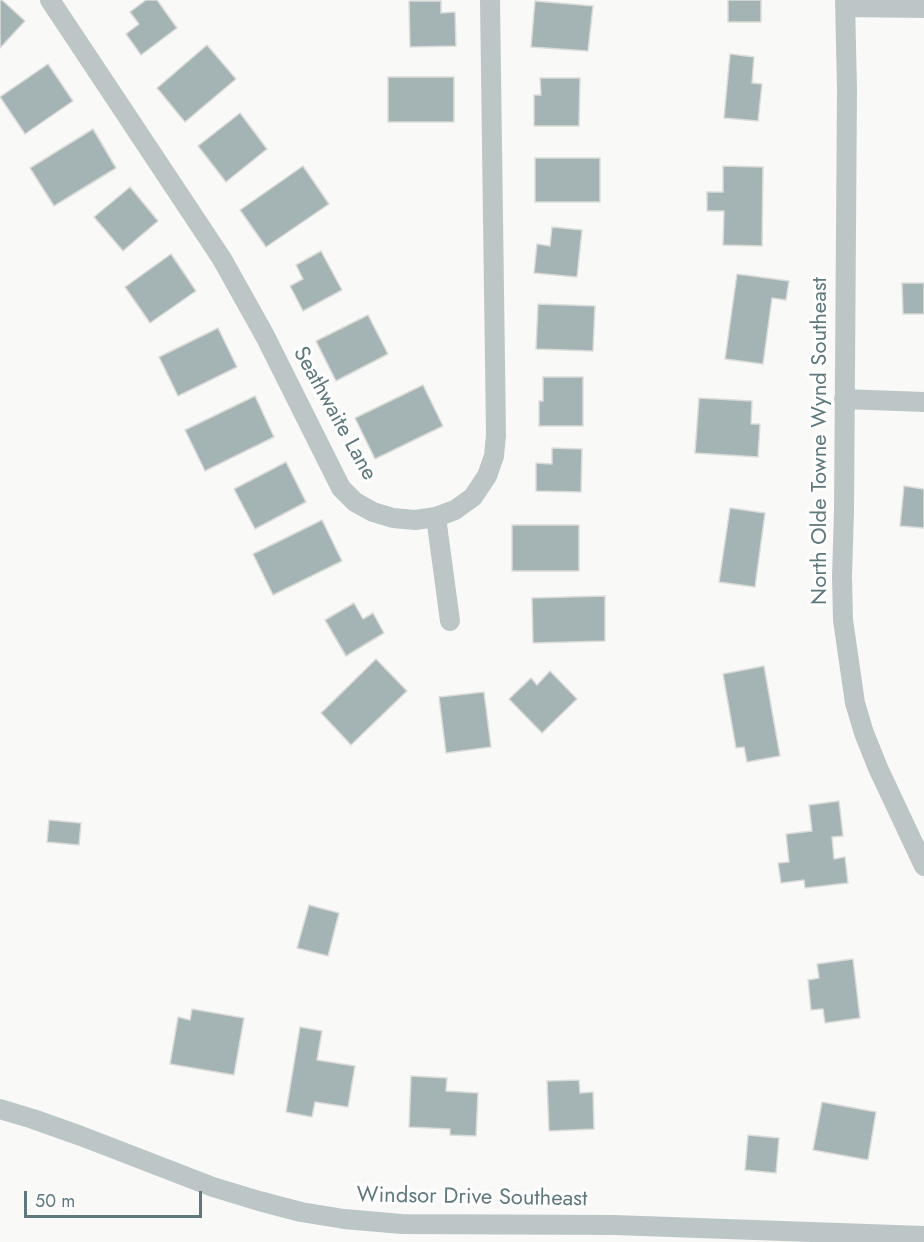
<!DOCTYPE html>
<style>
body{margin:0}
#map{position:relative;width:924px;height:1242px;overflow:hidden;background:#f9f9f7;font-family:Jost,sans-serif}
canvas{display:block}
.scale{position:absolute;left:24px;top:1191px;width:178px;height:27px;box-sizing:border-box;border:3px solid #5f787c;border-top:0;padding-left:8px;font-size:18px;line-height:21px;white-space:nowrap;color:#5f787c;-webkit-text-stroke:4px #fff;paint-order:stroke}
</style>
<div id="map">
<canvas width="924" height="1242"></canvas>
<div class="scale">50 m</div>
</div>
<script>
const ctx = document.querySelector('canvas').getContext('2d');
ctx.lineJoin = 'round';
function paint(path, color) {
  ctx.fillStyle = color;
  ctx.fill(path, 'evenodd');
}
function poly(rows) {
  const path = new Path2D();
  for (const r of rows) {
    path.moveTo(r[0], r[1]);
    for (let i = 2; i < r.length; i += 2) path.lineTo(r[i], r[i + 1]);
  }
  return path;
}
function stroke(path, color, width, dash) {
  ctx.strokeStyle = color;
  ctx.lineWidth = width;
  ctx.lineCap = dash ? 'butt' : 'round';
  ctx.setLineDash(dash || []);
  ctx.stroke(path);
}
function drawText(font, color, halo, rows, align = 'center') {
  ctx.font = font + ' Jost,sans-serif';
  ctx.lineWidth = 6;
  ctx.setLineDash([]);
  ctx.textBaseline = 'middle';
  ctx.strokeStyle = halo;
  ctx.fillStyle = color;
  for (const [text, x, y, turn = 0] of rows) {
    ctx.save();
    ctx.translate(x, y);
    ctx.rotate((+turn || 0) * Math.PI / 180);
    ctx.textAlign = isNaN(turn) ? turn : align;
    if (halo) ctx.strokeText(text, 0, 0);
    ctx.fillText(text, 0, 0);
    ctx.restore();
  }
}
const building = poly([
 [0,0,2,0,25,21,0,48,0,0],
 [146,0,157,0,177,28,141,55,126,34,139,24,130,12,146,0],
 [728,0,761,0,761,22,728,22,728,0],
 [409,1,441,1,441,13,455,12,456,46,410,47,409,1],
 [535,1,593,6,588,51,531,47,535,1],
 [207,45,236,79,185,122,157,88,207,45],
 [730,54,754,57,752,83,762,84,758,121,724,118,730,54],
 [48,64,73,101,25,134,0,97,48,64],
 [388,77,454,77,454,122,388,122,388,77],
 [540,78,580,78,579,126,534,126,534,95,541,95,540,78],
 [240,113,267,149,226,182,198,146,240,113],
 [93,129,116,168,54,206,30,168,93,129],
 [535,158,600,158,600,202,535,202,535,158],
 [303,166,329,204,266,247,240,210,303,166],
 [723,166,763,167,762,246,723,245,724,211,707,211,707,192,723,192,723,166],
 [130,187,158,221,123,251,94,217,130,187],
 [552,227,582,230,577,277,534,273,537,244,550,246,552,227],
 [321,251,342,290,303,311,290,286,303,279,296,265,321,251],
 [171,254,196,291,150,323,125,287,171,254],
 [737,274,789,281,786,300,772,298,763,364,725,359,737,274],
 [902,283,924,283,924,314,903,314,902,283],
 [538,304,595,306,593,351,536,349,538,304],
 [368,315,388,354,336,381,316,341,368,315],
 [218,328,237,367,178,396,159,357,218,328],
 [543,377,583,377,583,426,539,426,539,401,543,401,543,377],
 [423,385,443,426,375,459,355,418,423,385],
 [255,396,274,437,205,471,185,430,255,396],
 [699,398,752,401,751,424,760,424,758,457,695,453,699,398],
 [552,448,582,449,581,492,536,491,536,463,552,464,552,448],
 [286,462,306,502,255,529,234,489,286,462],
 [904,486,924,489,924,528,900,526,904,486],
 [730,508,765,513,755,587,719,582,730,508],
 [322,520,342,561,273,595,253,554,322,520],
 [512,525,579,525,579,571,512,571,512,525],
 [605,596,605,641,533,643,532,598,605,596],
 [354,603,363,619,373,613,384,633,346,656,325,620,354,603],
 [376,659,407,691,351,745,321,713,376,659],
 [764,666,780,756,747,762,744,747,736,748,723,674,764,666],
 [550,671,577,699,542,733,509,699,531,678,537,685,550,671],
 [484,692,491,747,446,753,439,697,484,692],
 [839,801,843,836,832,837,834,859,845,857,848,883,805,888,804,880,781,883,778,863,789,862,786,834,812,831,809,805,839,801],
 [49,820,81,823,79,845,47,842,49,820],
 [309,905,339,913,328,956,297,948,309,905],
 [853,959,860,1018,825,1023,823,1009,811,1010,808,980,819,978,817,964,853,959],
 [192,1009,244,1018,234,1075,170,1064,178,1017,190,1020,192,1009],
 [300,1027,322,1031,317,1060,355,1066,348,1107,315,1102,312,1117,286,1112,300,1027],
 [411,1076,447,1078,446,1091,478,1093,476,1136,450,1135,450,1129,409,1127,411,1076],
 [579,1080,580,1093,593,1092,594,1129,549,1131,547,1081,579,1080],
 [822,1102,876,1112,868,1160,813,1150,822,1102],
 [748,1135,779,1138,776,1173,745,1170,748,1135]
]);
paint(building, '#a4b4b5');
stroke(building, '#dbdbd9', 1.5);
stroke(poly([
 [50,0,222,259,265,336,341,488,355,502,373,512,393,518,415,520,436,517,455,510,473,497,487,476,494,456,496,435,490,0],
 [845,0,847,89,844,511,842,577,843,620,855,703,864,733,878,768,924,866],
 [845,7,924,8],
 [844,399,924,402],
 [436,517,450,621],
 [0,1109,33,1119,81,1136,213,1187,259,1201,301,1212,344,1219,402,1224,614,1225,924,1236]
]), '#bdc6c7', 20);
drawText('22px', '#5f787c', '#fff', [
 ["Seathwaite Lane",334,414,61],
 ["North Olde Towne Wynd Southeast",821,441,-90],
 ["Windsor Drive Southeast",472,1198,1]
]);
</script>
